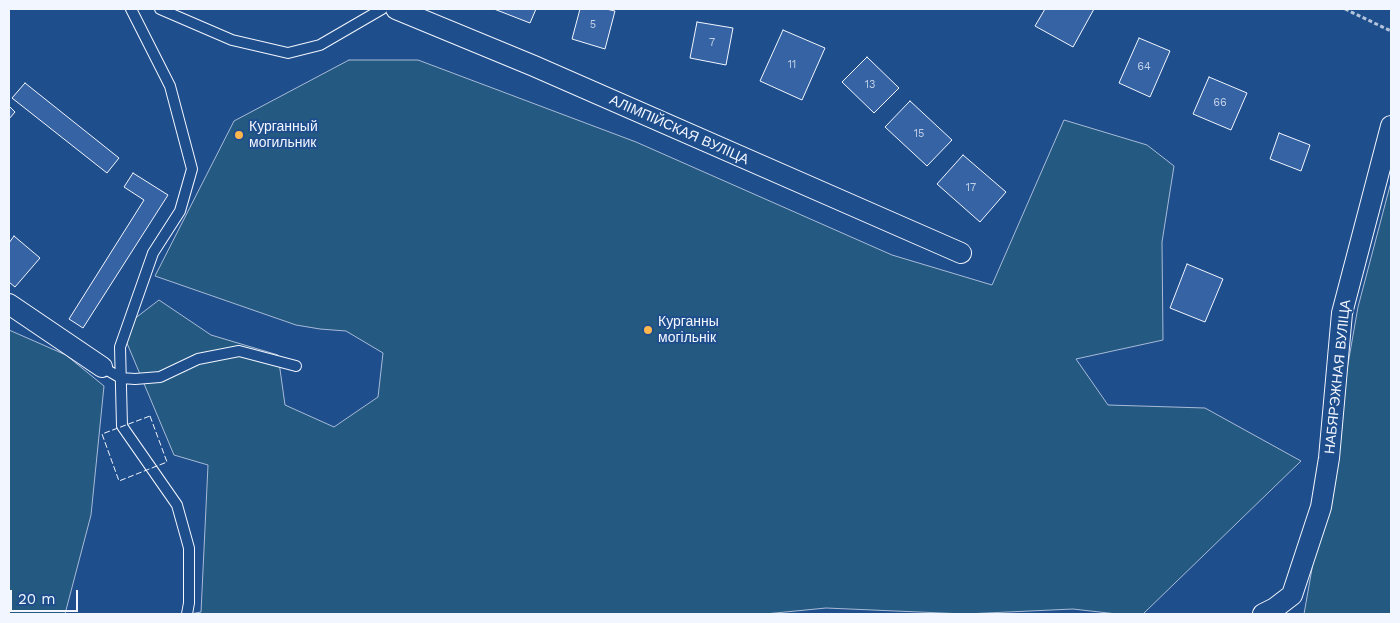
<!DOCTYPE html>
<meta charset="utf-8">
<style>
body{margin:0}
#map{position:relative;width:1400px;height:623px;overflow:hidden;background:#1f4e8c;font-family:"Work Sans",sans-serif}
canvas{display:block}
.frame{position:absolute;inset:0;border:10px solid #f2f6ff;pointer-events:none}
.scale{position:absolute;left:10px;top:590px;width:68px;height:22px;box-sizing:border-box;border:2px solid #f2f6ff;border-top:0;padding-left:6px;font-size:15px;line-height:18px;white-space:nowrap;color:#f2f6ff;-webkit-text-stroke:4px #1f4e8c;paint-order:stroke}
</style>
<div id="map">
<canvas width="1400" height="623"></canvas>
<div class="frame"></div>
<div class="scale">20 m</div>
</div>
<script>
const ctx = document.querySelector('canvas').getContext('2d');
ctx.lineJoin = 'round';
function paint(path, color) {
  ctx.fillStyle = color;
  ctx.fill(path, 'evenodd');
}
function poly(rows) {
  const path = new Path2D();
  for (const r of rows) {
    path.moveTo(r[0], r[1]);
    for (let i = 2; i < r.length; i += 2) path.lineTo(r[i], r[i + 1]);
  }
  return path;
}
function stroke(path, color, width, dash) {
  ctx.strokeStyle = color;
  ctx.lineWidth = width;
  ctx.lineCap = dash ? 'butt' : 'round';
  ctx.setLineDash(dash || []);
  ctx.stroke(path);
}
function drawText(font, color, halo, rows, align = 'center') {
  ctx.font = font + ' "Work Sans",sans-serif';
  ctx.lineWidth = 4;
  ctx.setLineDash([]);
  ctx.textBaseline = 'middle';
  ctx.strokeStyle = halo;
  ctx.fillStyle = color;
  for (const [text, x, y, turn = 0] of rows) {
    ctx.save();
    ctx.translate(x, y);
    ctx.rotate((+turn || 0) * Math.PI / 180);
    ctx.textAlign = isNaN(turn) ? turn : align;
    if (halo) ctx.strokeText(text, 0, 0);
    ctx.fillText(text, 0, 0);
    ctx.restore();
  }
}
const green = poly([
 [349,60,418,60,636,142,892,255,992,285,1064,120,1147,145,1174,166,1162,242,1163,340,1076,359,1108,405,1205,408,1301,461,1143,614,1117,614,1073,609,965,614,826,608,765,614,190,614,201,612,208,465,174,455,121,329,159,300,211,335,278,355,285,405,334,427,378,397,383,353,346,331,320,329,296,325,155,276,234,121,349,60],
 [1391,182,1391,614,1304,614,1358,307,1391,182],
 [9,330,66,355,104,386,91,515,65,614,9,614,9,330]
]);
paint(green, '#245a82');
stroke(green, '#a8bbd7', 1);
const building = poly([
 [494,9,536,9,530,23,494,9],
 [580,9,606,9,615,11,605,49,572,39,580,9],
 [1045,9,1094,9,1073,47,1035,26,1045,9],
 [697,22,733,28,726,65,690,58,697,22],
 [783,30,825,48,802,100,760,81,783,30],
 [1139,38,1170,51,1150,97,1119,83,1139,38],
 [867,57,899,88,874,113,842,82,867,57],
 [1209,77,1247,93,1231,130,1193,114,1209,77],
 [25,83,119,158,107,173,12,98,25,83],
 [910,101,952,140,927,166,885,127,910,101],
 [9,106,15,112,9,119,9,106],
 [1279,133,1310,145,1301,171,1270,159,1279,133],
 [963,155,1006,192,980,222,937,184,963,155],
 [133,173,168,195,83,328,69,319,144,200,124,187,133,173],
 [14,236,40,258,15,287,9,282,9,243,14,236],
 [1187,264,1223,279,1205,322,1170,308,1187,264]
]);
paint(building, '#3563a3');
stroke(building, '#f2f6ff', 1);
const service = poly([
 [131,9,170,86,192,169,180,211,153,253,120,347,122,426,177,505,189,548,189,603,187,614],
 [160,9,232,40,288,53,320,45,382,9],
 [102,367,121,378,135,379,160,377,198,359,239,351,296,366]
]);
const minor = poly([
 [396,9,534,66,961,253],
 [9,304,102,367],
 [1263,614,1275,608,1292,595,1321,507,1329,458,1342,313,1391,126]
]);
stroke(service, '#f2f6ff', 12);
stroke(minor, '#f2f6ff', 22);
stroke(poly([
 [1345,9,1391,31]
]), '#b3c4dc', 3, [4, 2.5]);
stroke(service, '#1f4e8c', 10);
stroke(minor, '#1f4e8c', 20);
stroke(poly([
 [150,416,167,462,119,481,102,434,150,416]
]), '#f2f6ff', 1, [6, 2.5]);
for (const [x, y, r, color] of [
 [239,135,5,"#ffb74d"],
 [648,330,5,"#ffb74d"]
]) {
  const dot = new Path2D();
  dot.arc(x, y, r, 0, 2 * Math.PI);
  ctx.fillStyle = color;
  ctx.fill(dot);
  stroke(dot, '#1f4e8c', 2);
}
drawText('11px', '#c3d1e8', null, [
 ["5",593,25],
 ["7",712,43],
 ["11",792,65],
 ["64",1144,67],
 ["13",870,85],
 ["66",1220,103],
 ["15",919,134],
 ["17",971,188]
]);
drawText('14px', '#f2f6ff', '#1f4e8c', [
 ["Курганный",249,127],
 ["могильник",249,143],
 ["Курганны",658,322],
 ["могільнік",658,338]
], 'left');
drawText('14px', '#f2f6ff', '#1f4e8c', [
 ["АЛІМПІЙСКАЯ ВУЛІЦА",679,130,24],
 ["НАБЯРЭЖНАЯ ВУЛІЦА",1338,377,-84]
]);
</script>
